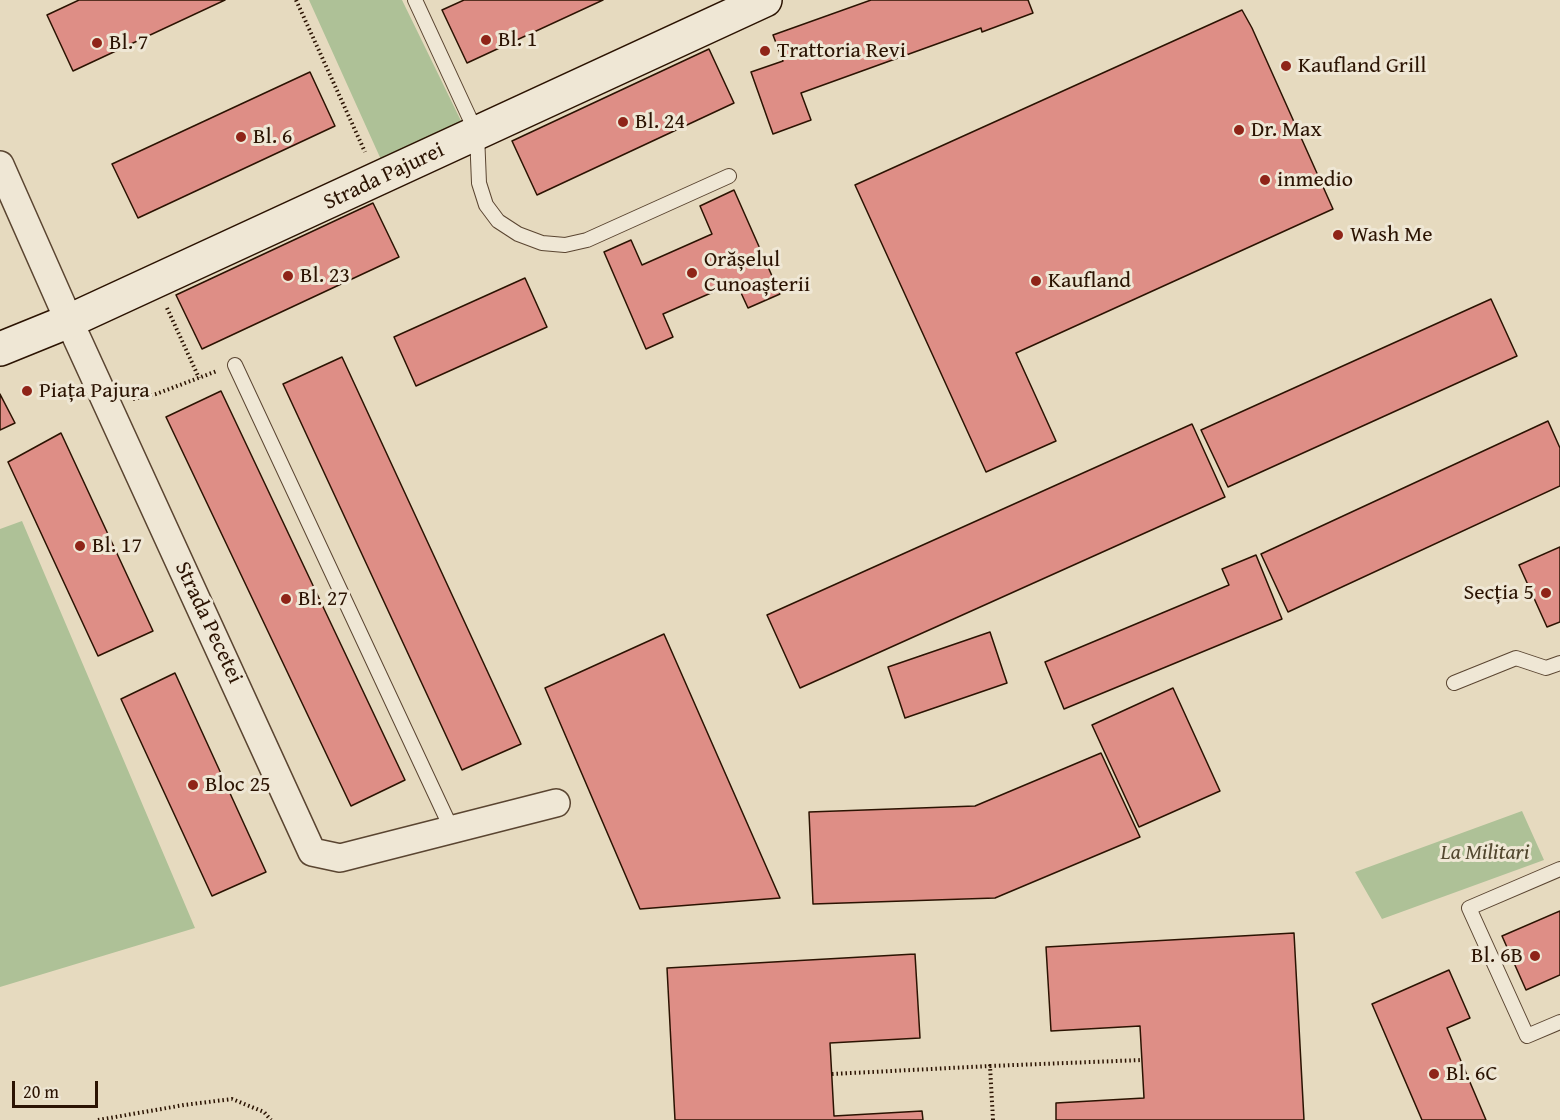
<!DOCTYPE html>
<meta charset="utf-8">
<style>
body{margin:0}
#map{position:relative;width:1560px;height:1120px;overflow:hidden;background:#e6dabf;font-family:"Gentium Book Plus",serif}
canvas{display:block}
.scale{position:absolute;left:12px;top:1081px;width:86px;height:27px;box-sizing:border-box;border:3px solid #2b1302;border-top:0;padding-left:8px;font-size:18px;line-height:21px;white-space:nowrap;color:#2b1302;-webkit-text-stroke:4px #efe7d5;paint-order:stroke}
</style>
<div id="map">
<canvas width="1560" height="1120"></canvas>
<div class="scale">20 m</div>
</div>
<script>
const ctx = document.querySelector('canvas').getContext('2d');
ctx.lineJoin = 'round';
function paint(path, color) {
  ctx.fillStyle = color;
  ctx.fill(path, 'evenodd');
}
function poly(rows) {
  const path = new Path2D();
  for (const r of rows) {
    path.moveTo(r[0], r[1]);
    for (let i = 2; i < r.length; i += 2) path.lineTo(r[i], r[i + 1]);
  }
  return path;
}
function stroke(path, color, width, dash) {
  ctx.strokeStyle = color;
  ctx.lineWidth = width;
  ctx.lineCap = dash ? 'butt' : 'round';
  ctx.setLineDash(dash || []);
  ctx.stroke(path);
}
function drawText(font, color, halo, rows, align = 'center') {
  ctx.font = font + ' "Gentium Book Plus",serif';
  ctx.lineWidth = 6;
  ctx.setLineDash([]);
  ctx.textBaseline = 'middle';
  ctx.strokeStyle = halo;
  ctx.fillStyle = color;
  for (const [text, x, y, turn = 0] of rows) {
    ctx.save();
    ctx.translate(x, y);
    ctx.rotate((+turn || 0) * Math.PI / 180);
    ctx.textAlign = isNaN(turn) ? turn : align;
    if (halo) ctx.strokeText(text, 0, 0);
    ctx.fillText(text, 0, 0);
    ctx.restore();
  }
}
paint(poly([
 [309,0,402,0,464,127,383,164],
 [22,521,195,928,0,987,0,529],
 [1522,811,1544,860,1382,919,1355,872]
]), '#aec197');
const building = poly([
 [79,0,225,0,73,71,47,15,79,0],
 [464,0,603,0,467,63,442,10,464,0],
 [871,0,1028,0,1033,13,982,32,981,28,801,93,811,120,773,134,751,72,783,61,773,35,871,0],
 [1242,10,1252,28,1333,209,1016,353,1056,441,986,472,855,185,1242,10],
 [709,49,734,103,537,195,512,141,709,49],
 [310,72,335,126,138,218,112,164,310,72],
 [734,190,780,294,748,308,736,282,663,314,673,337,646,349,604,252,631,240,642,265,712,234,700,206,734,190],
 [373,203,399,257,202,349,176,295,373,203],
 [525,278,547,327,416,386,394,337,525,278],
 [1491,299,1517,356,1228,487,1201,430,1491,299],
 [342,357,521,744,462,770,283,384,342,357],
 [221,391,405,780,351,806,166,417,221,391],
 [0,394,15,423,0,430,0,394],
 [1548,421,1560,448,1560,486,1288,612,1261,554,1548,421],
 [1192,424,1225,497,800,688,767,615,1192,424],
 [61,433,153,631,98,656,8,462,61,433],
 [1560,547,1560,622,1547,627,1519,565,1560,547],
 [1256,555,1282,619,1064,709,1045,662,1229,585,1222,569,1256,555],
 [990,632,1007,683,905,718,888,667,990,632],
 [664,634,780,898,640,909,545,688,664,634],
 [175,673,266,872,212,896,121,699,175,673],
 [1173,688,1220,791,1139,827,1092,725,1173,688],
 [1101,753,1140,837,995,898,813,904,809,812,975,806,1101,753],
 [1560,911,1560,975,1526,990,1502,936,1560,911],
 [1294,933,1304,1120,1056,1120,1056,1103,1144,1098,1140,1026,1051,1031,1046,947,1294,933],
 [915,954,920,1038,830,1043,834,1116,922,1111,923,1120,675,1120,667,968,915,954],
 [1449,970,1470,1018,1447,1028,1486,1120,1422,1120,1372,1004,1449,970]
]);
paint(building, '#de8e86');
stroke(building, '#2b1302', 1.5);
const lane = poly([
 [415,0,477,134,479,183,486,205,498,221,518,234,542,243,565,245,587,240,729,176],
 [235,365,452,830],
 [1454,683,1516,658,1546,668,1560,663],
 [1560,869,1469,908,1527,1036,1560,1022]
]);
const street = poly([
 [0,165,69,321,312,852,340,858,556,803]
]);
const secondary = poly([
 [0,349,69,321,765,0]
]);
stroke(lane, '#5a4531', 16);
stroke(street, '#5a4531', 30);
stroke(secondary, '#2b1302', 36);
stroke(poly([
 [296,0,365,152],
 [167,308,199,378],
 [133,399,156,394,217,371],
 [832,1074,990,1066],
 [98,1120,184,1105,232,1099,264,1112,271,1120],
 [993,1120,990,1066,1142,1060]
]), '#2b1302', 4, [1.5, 3]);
stroke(lane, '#efe7d5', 14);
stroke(street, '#efe7d5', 27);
stroke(secondary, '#efe7d5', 33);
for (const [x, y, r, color] of [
 [486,40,6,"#8f2418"],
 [97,43,6,"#8f2418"],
 [765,51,6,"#8f2418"],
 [1286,66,6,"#8f2418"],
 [623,122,6,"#8f2418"],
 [1239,130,6,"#8f2418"],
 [241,137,6,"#8f2418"],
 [1265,180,6,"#8f2418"],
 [1338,235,6,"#8f2418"],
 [692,273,6,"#8f2418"],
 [288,276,6,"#8f2418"],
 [1036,281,6,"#8f2418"],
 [27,391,6,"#8f2418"],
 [80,546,6,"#8f2418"],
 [1546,593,6,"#8f2418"],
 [286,599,6,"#8f2418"],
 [193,785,6,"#8f2418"],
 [1535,956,6,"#8f2418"],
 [1434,1074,6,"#8f2418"]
]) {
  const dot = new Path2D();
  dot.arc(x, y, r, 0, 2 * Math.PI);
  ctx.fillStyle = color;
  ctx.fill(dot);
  stroke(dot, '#efe7d5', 2);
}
drawText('22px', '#2b1302', '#efe7d5', [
 ["Bl. 1",498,40],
 ["Bl. 7",109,43],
 ["Trattoria Revi",777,51],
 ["Kaufland Grill",1298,66],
 ["Bl. 24",635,122],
 ["Dr. Max",1251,130],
 ["Bl. 6",253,137],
 ["inmedio",1277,180],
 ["Wash Me",1350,235],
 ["Orășelul",704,260],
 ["Cunoașterii",704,285],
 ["Bl. 23",300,276],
 ["Kaufland",1048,281],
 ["Piața Pajura",39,391],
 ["Bl. 17",92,546],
 ["Secția 5",1534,593,"right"],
 ["Bl. 27",298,599],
 ["Bloc 25",205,785],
 ["Bl. 6B",1523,956,"right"],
 ["Bl. 6C",1446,1074]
], 'left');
drawText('22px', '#2b1302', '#efe7d5', [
 ["Strada Pajurei",384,177,-25],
 ["Strada Pecetei",208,623,65]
]);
drawText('italic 22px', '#52472f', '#efe7d5', [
 ["La Militari",1485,853]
]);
</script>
